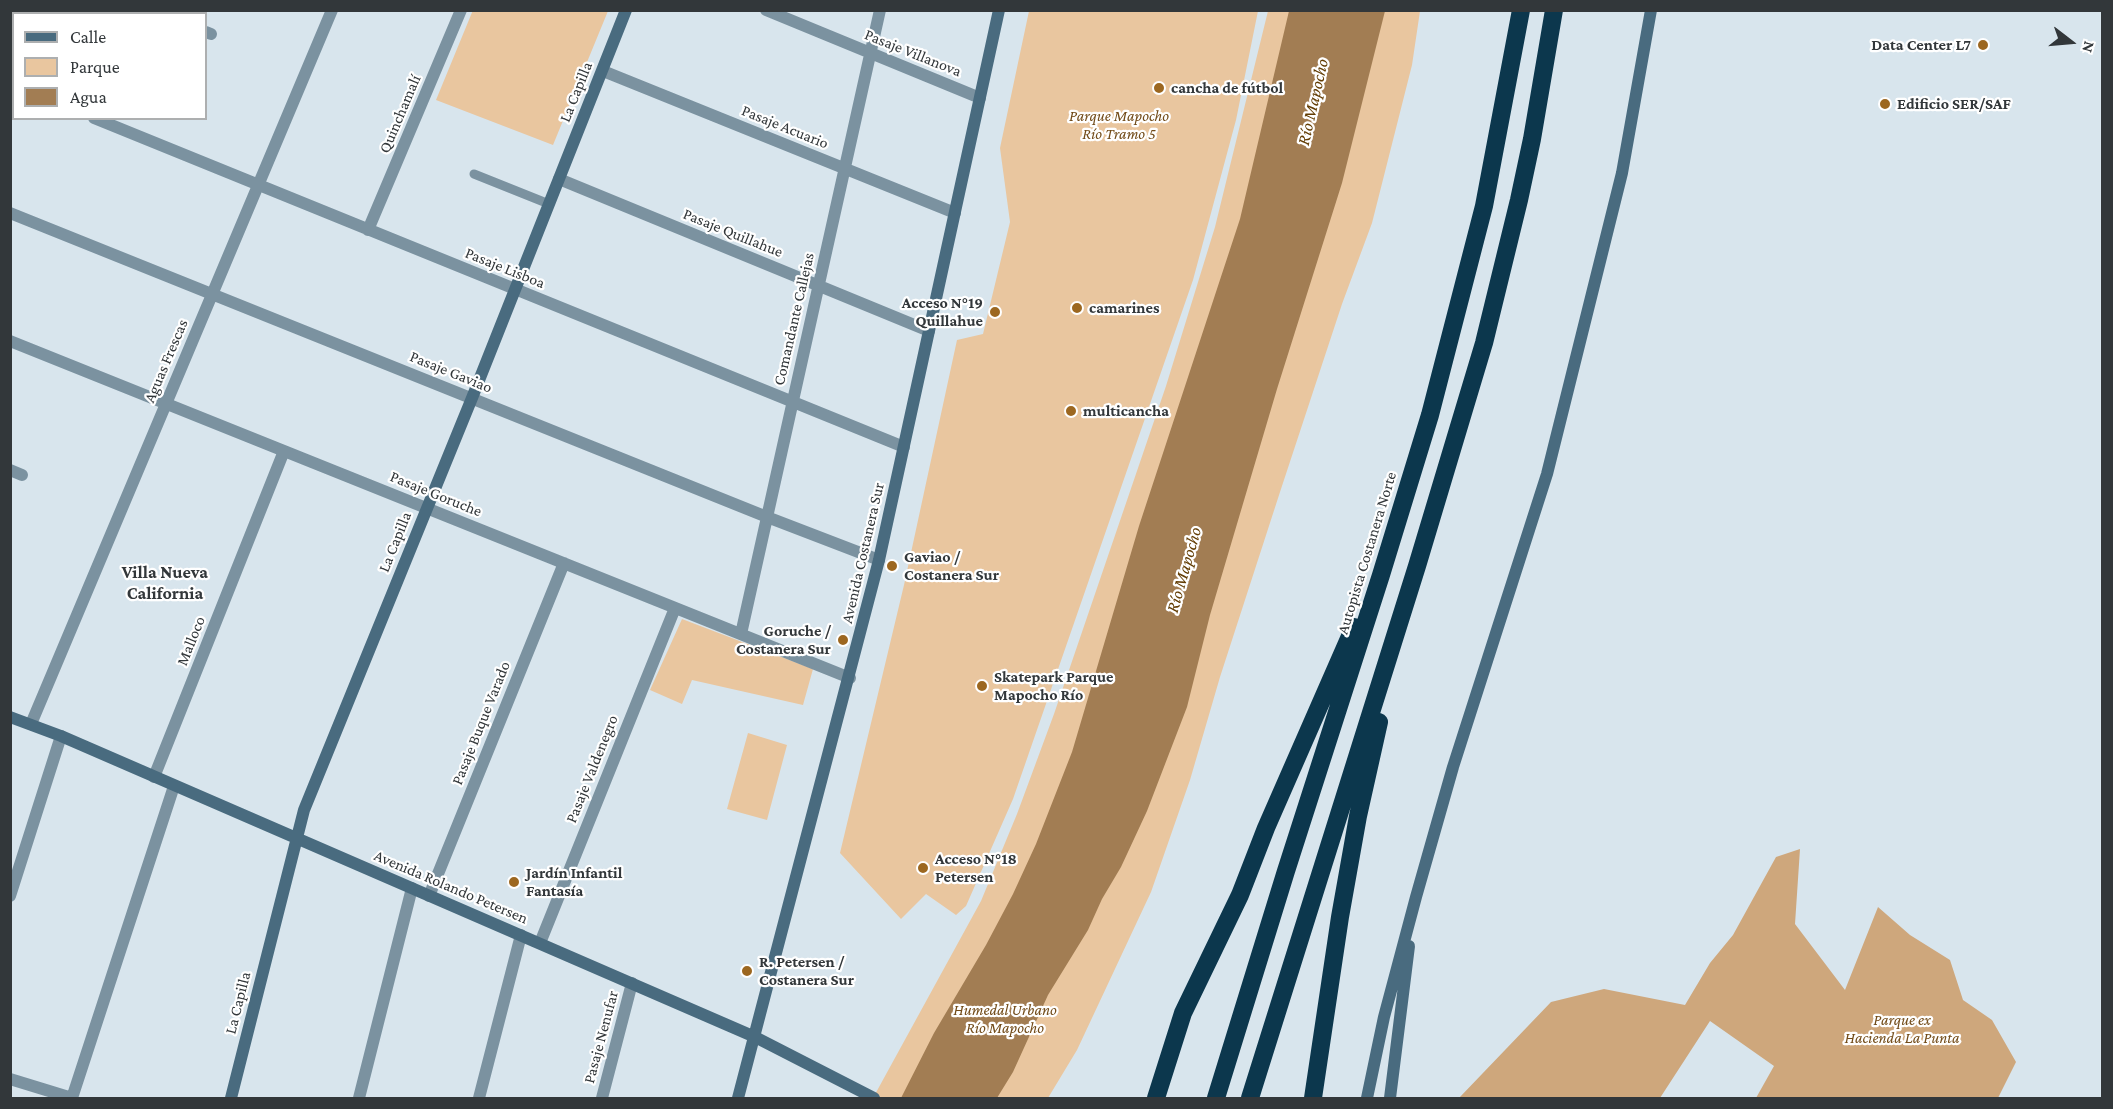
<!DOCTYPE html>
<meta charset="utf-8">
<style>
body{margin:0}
#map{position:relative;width:2113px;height:1109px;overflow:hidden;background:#d8e5ed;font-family:"Crimson Pro",serif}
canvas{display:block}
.frame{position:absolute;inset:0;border:12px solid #32373a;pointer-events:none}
.legend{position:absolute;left:12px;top:12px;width:195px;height:108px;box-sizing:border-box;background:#fff;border:2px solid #adafb0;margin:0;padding:8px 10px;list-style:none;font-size:18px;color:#32373a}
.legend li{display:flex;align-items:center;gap:12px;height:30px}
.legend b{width:30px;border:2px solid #adafb0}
.north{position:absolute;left:2041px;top:12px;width:60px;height:60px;-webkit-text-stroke:4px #fff;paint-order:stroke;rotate:106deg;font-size:16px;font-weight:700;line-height:24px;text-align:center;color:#32373a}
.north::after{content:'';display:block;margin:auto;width:21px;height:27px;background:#32373a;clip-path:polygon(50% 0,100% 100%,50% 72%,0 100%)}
</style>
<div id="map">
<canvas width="2113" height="1109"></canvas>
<div class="frame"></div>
<ul class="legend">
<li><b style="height:8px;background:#496b7f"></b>Calle</li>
<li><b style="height:16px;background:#e9c69f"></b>Parque</li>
<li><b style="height:16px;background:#a27d53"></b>Agua</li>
</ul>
<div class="north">N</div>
</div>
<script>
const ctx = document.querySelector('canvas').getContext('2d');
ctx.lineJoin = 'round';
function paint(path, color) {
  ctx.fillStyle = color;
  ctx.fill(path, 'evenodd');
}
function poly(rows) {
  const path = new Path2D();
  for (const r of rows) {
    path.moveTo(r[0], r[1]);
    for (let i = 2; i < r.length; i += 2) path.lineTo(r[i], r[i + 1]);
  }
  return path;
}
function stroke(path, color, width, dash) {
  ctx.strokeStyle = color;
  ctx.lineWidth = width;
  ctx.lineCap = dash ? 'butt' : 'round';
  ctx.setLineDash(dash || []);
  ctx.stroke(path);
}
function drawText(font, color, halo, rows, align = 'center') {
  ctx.font = font + ' "Crimson Pro",serif';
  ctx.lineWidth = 4.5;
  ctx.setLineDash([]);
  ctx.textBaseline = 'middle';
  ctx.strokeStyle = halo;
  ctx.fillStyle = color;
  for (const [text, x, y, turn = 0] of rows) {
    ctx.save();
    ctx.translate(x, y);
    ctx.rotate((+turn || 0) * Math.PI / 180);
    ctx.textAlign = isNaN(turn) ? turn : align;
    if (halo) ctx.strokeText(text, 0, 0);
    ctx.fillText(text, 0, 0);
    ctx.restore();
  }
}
paint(poly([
 [473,10,608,11,553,145,436,100],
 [1029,11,1258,11,1236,120,1193,280,1013,799,966,906,956,915,926,894,901,919,840,853,904,585,957,340,983,334,1010,222,1000,148],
 [1268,11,1420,11,1412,65,1372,223,1342,304,1280,492,1220,677,1190,780,1151,892,1077,1050,1048,1098,873,1098,981,901,1017,814,1054,714,1166,386,1215,227],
 [682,619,813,669,803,705,692,680,682,704,650,690],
 [748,733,787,745,767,820,727,809]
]), '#e9c69f');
paint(poly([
 [1800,849,1795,924,1845,990,1878,907,1910,935,1950,960,1963,1000,1992,1020,2016,1062,1998,1098,1756,1098,1774,1066,1710,1021,1660,1098,1459,1098,1551,1002,1604,989,1685,1005,1710,963,1733,935,1776,857]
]), '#cea77c');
paint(poly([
 [1289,11,1385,11,1342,183,1277,389,1210,615,1187,707,1147,811,1121,867,1102,899,1088,930,1048,995,1013,1072,997,1098,901,1098,934,1033,986,945,1013,894,1036,844,1072,752,1139,526,1240,219]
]), '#a27d53');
stroke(poly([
 [474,174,549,204]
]), '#7b92a0', 9);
stroke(poly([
 [151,10,159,14],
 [766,10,980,98],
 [206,32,211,34],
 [603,71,955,213],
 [10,85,14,86],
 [94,118,904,447],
 [559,179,929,331],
 [10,213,767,517,879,560],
 [368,230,461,10],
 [10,341,850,678],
 [10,470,22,475],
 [741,634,880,10],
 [31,724,332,10],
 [154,777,284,451],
 [10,896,61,736],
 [429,896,564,563],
 [540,943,675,608],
 [10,1079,72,1098],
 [72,1098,174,786],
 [359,1098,412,888],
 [479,1098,521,935],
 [602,1098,632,983]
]), '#7b92a0', 12);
stroke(poly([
 [10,717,61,736,755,1037,874,1098],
 [231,1098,304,810,472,398,626,10],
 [738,1098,879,560,999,10],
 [1367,1098,1384,1017,1416,897,1453,767,1547,474,1622,173,1651,10],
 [1390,1098,1409,946]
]), '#496b7f', 12);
stroke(poly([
 [1156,1098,1183,1013,1240,895,1266,828,1354,627],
 [1216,1098,1286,871,1381,575,1430,415,1484,206,1521,10],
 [1250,1098,1417,566,1484,343,1519,200,1532,139,1554,10],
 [1313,1098,1340,917,1358,816,1379,722]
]), '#0c374d', 18);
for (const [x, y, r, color] of [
 [1983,45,6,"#9c6720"],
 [1159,88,6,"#9c6720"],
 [1885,104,6,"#9c6720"],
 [1077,308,6,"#9c6720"],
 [995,312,6,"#9c6720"],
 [1071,411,6,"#9c6720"],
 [892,566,6,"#9c6720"],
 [843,640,6,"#9c6720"],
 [982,686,6,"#9c6720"],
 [923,868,6,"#9c6720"],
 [514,882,6,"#9c6720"],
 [747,971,6,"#9c6720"]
]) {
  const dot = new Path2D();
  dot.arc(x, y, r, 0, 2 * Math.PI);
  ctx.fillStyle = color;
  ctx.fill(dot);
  stroke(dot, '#fff', 2);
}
drawText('bold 16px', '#32373a', '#fff', [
 ["Data Center L7",1971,45,"right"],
 ["cancha de fútbol",1171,88],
 ["Edificio SER/SAF",1897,104],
 ["Acceso N°19",983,303,"right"],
 ["Quillahue",983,321,"right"],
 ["camarines",1089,308],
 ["multicancha",1083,411],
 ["Gaviao /",904,557],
 ["Costanera Sur",904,575],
 ["Goruche /",831,631,"right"],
 ["Costanera Sur",831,649,"right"],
 ["Skatepark Parque",994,677],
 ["Mapocho Río",994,695],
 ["Acceso N°18",935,859],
 ["Petersen",935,877],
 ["Jardín Infantil",526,873],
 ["Fantasía",526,891],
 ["R. Petersen /",759,962],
 ["Costanera Sur",759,980]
], 'left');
drawText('16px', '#32373a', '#fff', [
 ["Pasaje Villanova",913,53,22],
 ["La Capilla",576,92,-68],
 ["Quinchamalí",400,114,-67],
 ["Pasaje Acuario",785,127,22],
 ["Pasaje Quillahue",733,233,22],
 ["Pasaje Lisboa",505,268,22],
 ["Comandante Callejas",794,319,-77],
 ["Aguas Frescas",166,361,-67],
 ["Pasaje Gaviao",451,372,22],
 ["Pasaje Goruche",436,494,22],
 ["La Capilla",395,542,-68],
 ["Avenida Costanera Sur",863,553,-77],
 ["Autopista Costanera Norte",1367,553,-73],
 ["Malloco",191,641,-68],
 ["Pasaje Buque Varado",481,723,-68],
 ["Pasaje Valdenegro",592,769,-68],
 ["Avenida Rolando Petersen",451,887,23],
 ["La Capilla",238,1003,-76],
 ["Pasaje Nenufar",601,1037,-75]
]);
drawText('italic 16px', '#724b18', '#fff', [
 ["Parque Mapocho",1119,116],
 ["Río Tramo 5",1119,134],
 ["Humedal Urbano",1005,1010],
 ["Río Mapocho",1005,1028],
 ["Parque ex",1902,1020],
 ["Hacienda La Punta",1902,1038]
]);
drawText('italic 18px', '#633d04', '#fff', [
 ["Río Mapocho",1313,102,-77],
 ["Río Mapocho",1184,570,-74]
]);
drawText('bold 18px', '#32373a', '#fff', [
 ["Villa Nueva",165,572],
 ["California",165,593]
]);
</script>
